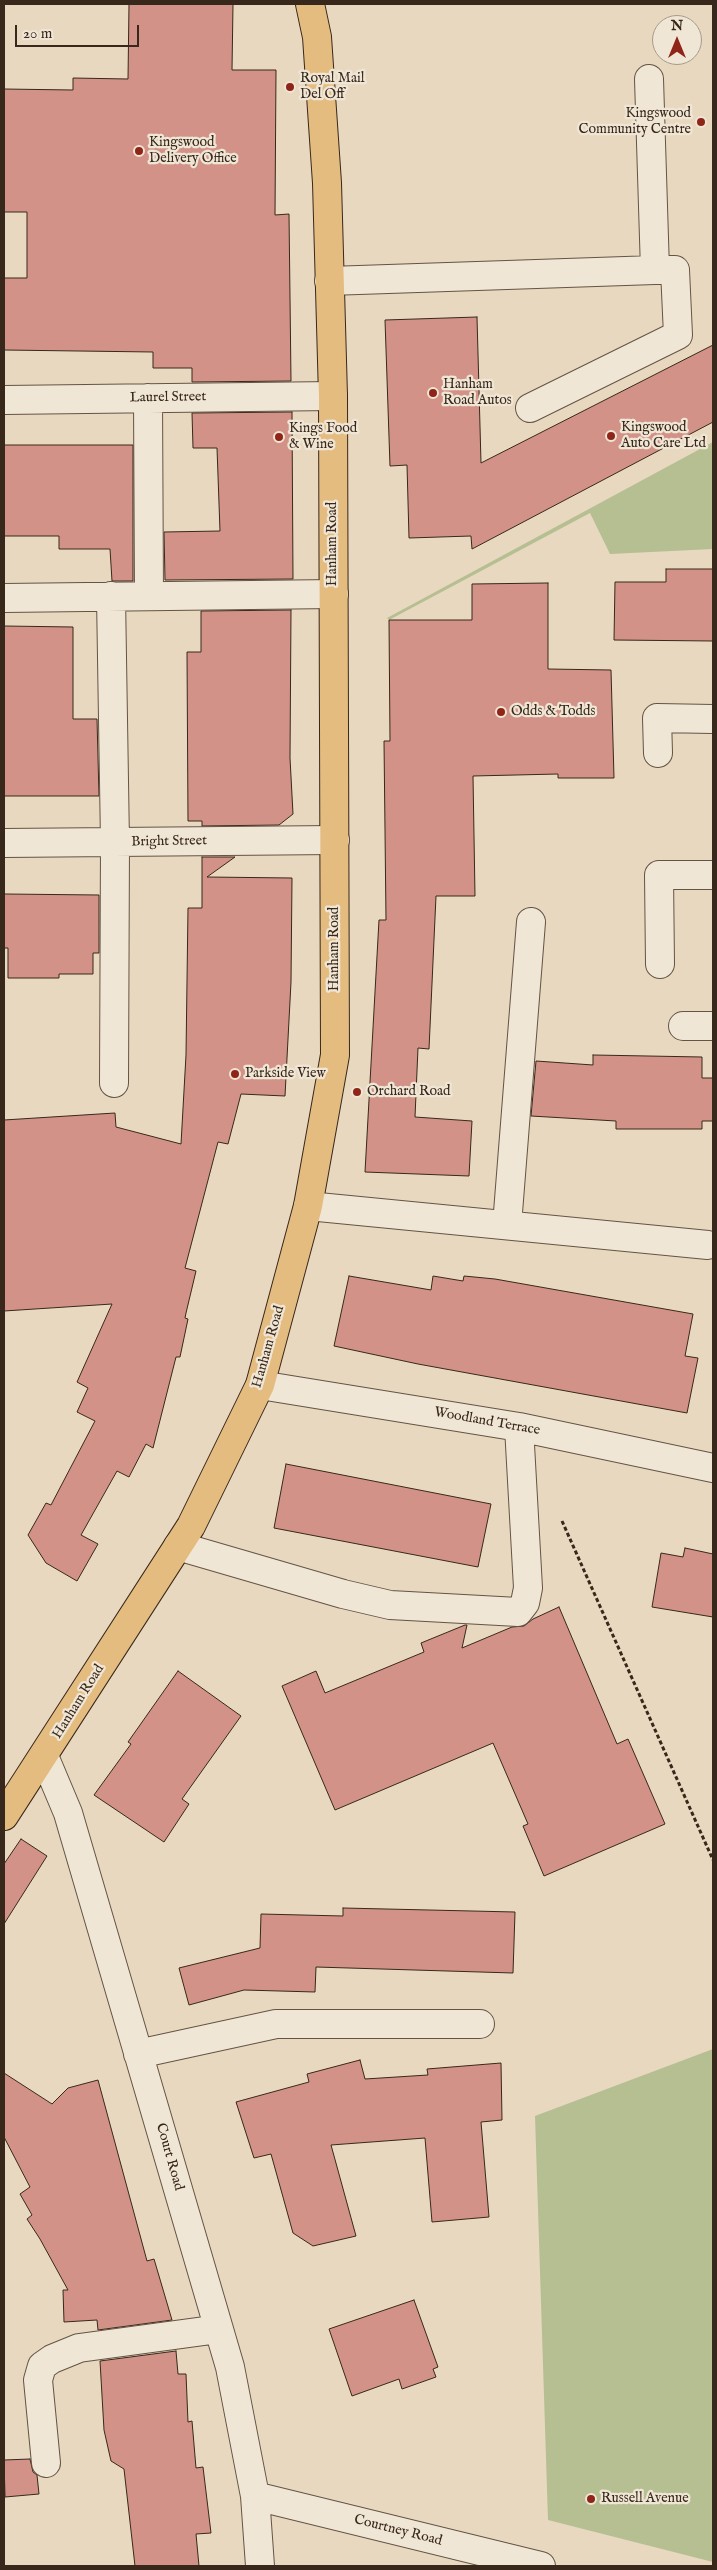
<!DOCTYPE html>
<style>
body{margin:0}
#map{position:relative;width:717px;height:2570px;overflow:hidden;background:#e8d8bf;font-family:"IM FELL English",serif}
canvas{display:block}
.frame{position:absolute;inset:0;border:5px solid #38281b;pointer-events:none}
.north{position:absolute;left:652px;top:15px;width:50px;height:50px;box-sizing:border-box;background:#f0e6d5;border:1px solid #a69a8b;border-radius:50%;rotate:0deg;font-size:14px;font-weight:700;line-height:20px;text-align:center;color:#38281b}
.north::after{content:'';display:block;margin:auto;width:18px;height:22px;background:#8f2418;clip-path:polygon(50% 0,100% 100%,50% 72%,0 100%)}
.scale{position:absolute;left:15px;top:25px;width:124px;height:22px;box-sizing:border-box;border:2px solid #38281b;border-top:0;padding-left:6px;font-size:15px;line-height:18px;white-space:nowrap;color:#38281b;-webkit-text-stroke:4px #f0e6d5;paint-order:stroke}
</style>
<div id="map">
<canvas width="717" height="2570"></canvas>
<div class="frame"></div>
<div class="north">N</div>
<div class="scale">20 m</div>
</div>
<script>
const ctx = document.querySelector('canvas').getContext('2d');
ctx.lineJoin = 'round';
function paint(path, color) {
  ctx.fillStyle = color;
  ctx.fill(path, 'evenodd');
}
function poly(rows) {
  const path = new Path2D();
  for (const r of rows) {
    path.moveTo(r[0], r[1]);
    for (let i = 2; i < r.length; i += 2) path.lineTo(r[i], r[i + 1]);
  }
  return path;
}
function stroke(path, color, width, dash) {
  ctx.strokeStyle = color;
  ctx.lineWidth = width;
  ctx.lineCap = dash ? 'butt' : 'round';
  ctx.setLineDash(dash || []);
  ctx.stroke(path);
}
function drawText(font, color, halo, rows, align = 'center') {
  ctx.font = font + ' "IM FELL English",serif';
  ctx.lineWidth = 4.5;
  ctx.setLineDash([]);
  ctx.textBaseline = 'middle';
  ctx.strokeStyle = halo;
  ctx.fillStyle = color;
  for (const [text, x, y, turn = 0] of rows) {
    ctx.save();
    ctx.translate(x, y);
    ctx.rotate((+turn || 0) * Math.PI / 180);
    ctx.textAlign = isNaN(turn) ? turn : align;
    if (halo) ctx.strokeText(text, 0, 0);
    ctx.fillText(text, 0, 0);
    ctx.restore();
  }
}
paint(poly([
 [713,442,713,549,610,554,590,513,389,620,387,618],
 [713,2049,713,2562,548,2520,535,2116]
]), '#b5bf92');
const building = poly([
 [129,4,233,4,232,70,276,70,275,215,289,214,291,381,192,382,192,368,153,368,153,352,4,350,4,278,27,278,27,212,4,212,4,89,73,90,73,78,128,79,129,4],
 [477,317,481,463,713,345,713,422,472,549,471,536,409,538,407,465,390,466,385,320,477,317],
 [292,412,293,579,165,580,164,532,220,531,217,448,193,448,192,413,292,412],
 [4,445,133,445,133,581,112,581,110,549,59,549,59,536,4,536,4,445],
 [666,569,713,569,713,641,614,640,615,582,666,582,666,569],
 [548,583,548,669,611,670,614,778,558,778,558,774,473,776,475,896,436,896,429,1049,418,1048,415,1117,472,1121,469,1176,365,1172,379,920,386,920,384,741,390,741,389,620,472,620,472,584,548,583],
 [291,610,290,758,293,814,279,825,202,826,202,821,188,821,187,652,201,652,201,611,291,610],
 [4,626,73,627,73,719,97,719,99,796,4,796,4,626],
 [202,857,235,857,207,877,292,878,291,982,285,1096,241,1094,228,1144,218,1142,185,1268,196,1271,186,1313,185,1318,188,1319,180,1357,176,1357,153,1448,146,1444,129,1477,117,1471,81,1535,98,1544,77,1581,46,1563,28,1535,46,1503,51,1505,95,1421,77,1412,88,1388,77,1382,112,1304,4,1311,4,1120,115,1113,116,1127,181,1144,186,1055,188,908,202,908,202,857],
 [4,894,99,895,99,953,93,953,93,974,59,974,59,978,8,978,8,948,4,948,4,894],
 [593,1055,702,1057,702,1078,713,1078,713,1121,702,1121,702,1129,616,1129,616,1121,531,1116,536,1061,593,1065,593,1055],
 [349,1276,431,1290,433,1276,463,1281,464,1276,495,1279,693,1314,685,1356,698,1358,687,1413,418,1364,334,1346,349,1276],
 [286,1464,491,1504,478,1567,274,1528,286,1464],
 [685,1548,713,1554,713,1617,652,1607,661,1553,683,1557,685,1548],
 [559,1607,617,1744,628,1739,665,1824,544,1876,523,1826,528,1824,493,1743,335,1810,282,1686,316,1671,325,1693,424,1652,421,1643,465,1625,467,1625,462,1648,512,1627,524,1626,533,1619,559,1607],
 [178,1671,241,1716,182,1799,189,1804,164,1842,94,1795,131,1744,128,1742,178,1671],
 [21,1839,47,1856,4,1924,4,1864,21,1839],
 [343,1908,515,1912,513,1973,316,1967,315,1992,244,1990,189,2005,179,1968,260,1948,261,1914,343,1916,343,1908],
 [360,2060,365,2079,428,2075,427,2069,501,2063,502,2120,481,2122,489,2217,432,2222,425,2138,331,2145,356,2236,313,2246,293,2233,271,2154,254,2158,236,2102,309,2082,307,2074,360,2060],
 [4,2073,52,2104,68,2088,98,2080,147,2261,154,2259,172,2320,98,2330,97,2320,64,2322,63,2290,68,2290,40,2239,27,2219,32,2215,20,2194,30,2187,4,2137,4,2073],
 [414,2300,438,2367,433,2369,436,2377,402,2389,399,2379,352,2396,329,2329,414,2300],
 [176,2351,178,2374,186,2374,188,2422,192,2421,196,2468,203,2467,211,2533,196,2534,199,2566,135,2566,124,2469,111,2461,104,2430,100,2361,176,2351],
 [30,2459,33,2472,37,2475,39,2494,5,2497,4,2460,30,2459]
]);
paint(building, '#d29288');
stroke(building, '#38281b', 1);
const minor = poly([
 [329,281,655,270],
 [148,398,149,596],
 [4,400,333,396],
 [530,408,678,335,675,270,655,270,649,79],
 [111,596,115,843,114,1083],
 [4,598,334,594],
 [658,753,657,718,713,719],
 [4,843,335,840],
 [660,964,659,875,713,875],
 [683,1026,713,1026],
 [308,1206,708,1245],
 [507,1225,531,922],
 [260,1385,519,1427,713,1468],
 [178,1546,343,1594,390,1605,518,1612,525,1603,528,1588,519,1427],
 [44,1756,68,1813,230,2367,255,2496,260,2566],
 [138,2054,276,2024,480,2024],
 [46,2463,38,2380,42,2366,52,2359,79,2348,219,2329],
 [255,2496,541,2566]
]);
const major = poly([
 [4,1816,191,1526,260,1385,308,1206,335,1055,333,396,327,183,317,37,310,4]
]);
stroke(minor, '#645444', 30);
stroke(major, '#38281b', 30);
stroke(poly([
 [562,1521,713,1860]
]), '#38281b', 3, [4, 2.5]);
stroke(minor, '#f0e6d5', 28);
stroke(major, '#e4bc80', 28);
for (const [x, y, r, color] of [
 [290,87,5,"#8f2418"],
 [701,122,5,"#8f2418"],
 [139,151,5,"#8f2418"],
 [433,393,5,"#8f2418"],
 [611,436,5,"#8f2418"],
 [279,437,5,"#8f2418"],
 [501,712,5,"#8f2418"],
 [235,1074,5,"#8f2418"],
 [357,1092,5,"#8f2418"],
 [591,2499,5,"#8f2418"]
]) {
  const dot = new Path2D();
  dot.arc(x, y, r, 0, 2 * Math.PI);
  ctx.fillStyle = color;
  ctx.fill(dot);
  stroke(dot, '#f0e6d5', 2);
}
drawText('14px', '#38281b', '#f0e6d5', [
 ["Royal Mail",300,79],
 ["Del Off",300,95],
 ["Kingswood",691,114,"right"],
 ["Community Centre",691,130,"right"],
 ["Kingswood",149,143],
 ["Delivery Office",149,159],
 ["Hanham",443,385],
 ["Road Autos",443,401],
 ["Kingswood",621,428],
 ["Auto Care Ltd",621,444],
 ["Kings Food",289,429],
 ["& Wine",289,445],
 ["Odds & Todds",511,712],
 ["Parkside View",245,1074],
 ["Orchard Road",367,1092],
 ["Russell Avenue",601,2499]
], 'left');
drawText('14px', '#38281b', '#f0e6d5', [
 ["Laurel Street",168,398,-1],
 ["Hanham Road",333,544,-90],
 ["Bright Street",169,842,-1],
 ["Hanham Road",335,949,-90],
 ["Hanham Road",269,1347,-74],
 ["Woodland Terrace",487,1422,10],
 ["Hanham Road",79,1702,-58],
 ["Court Road",169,2157,74],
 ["Courtney Road",398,2531,14]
]);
</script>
